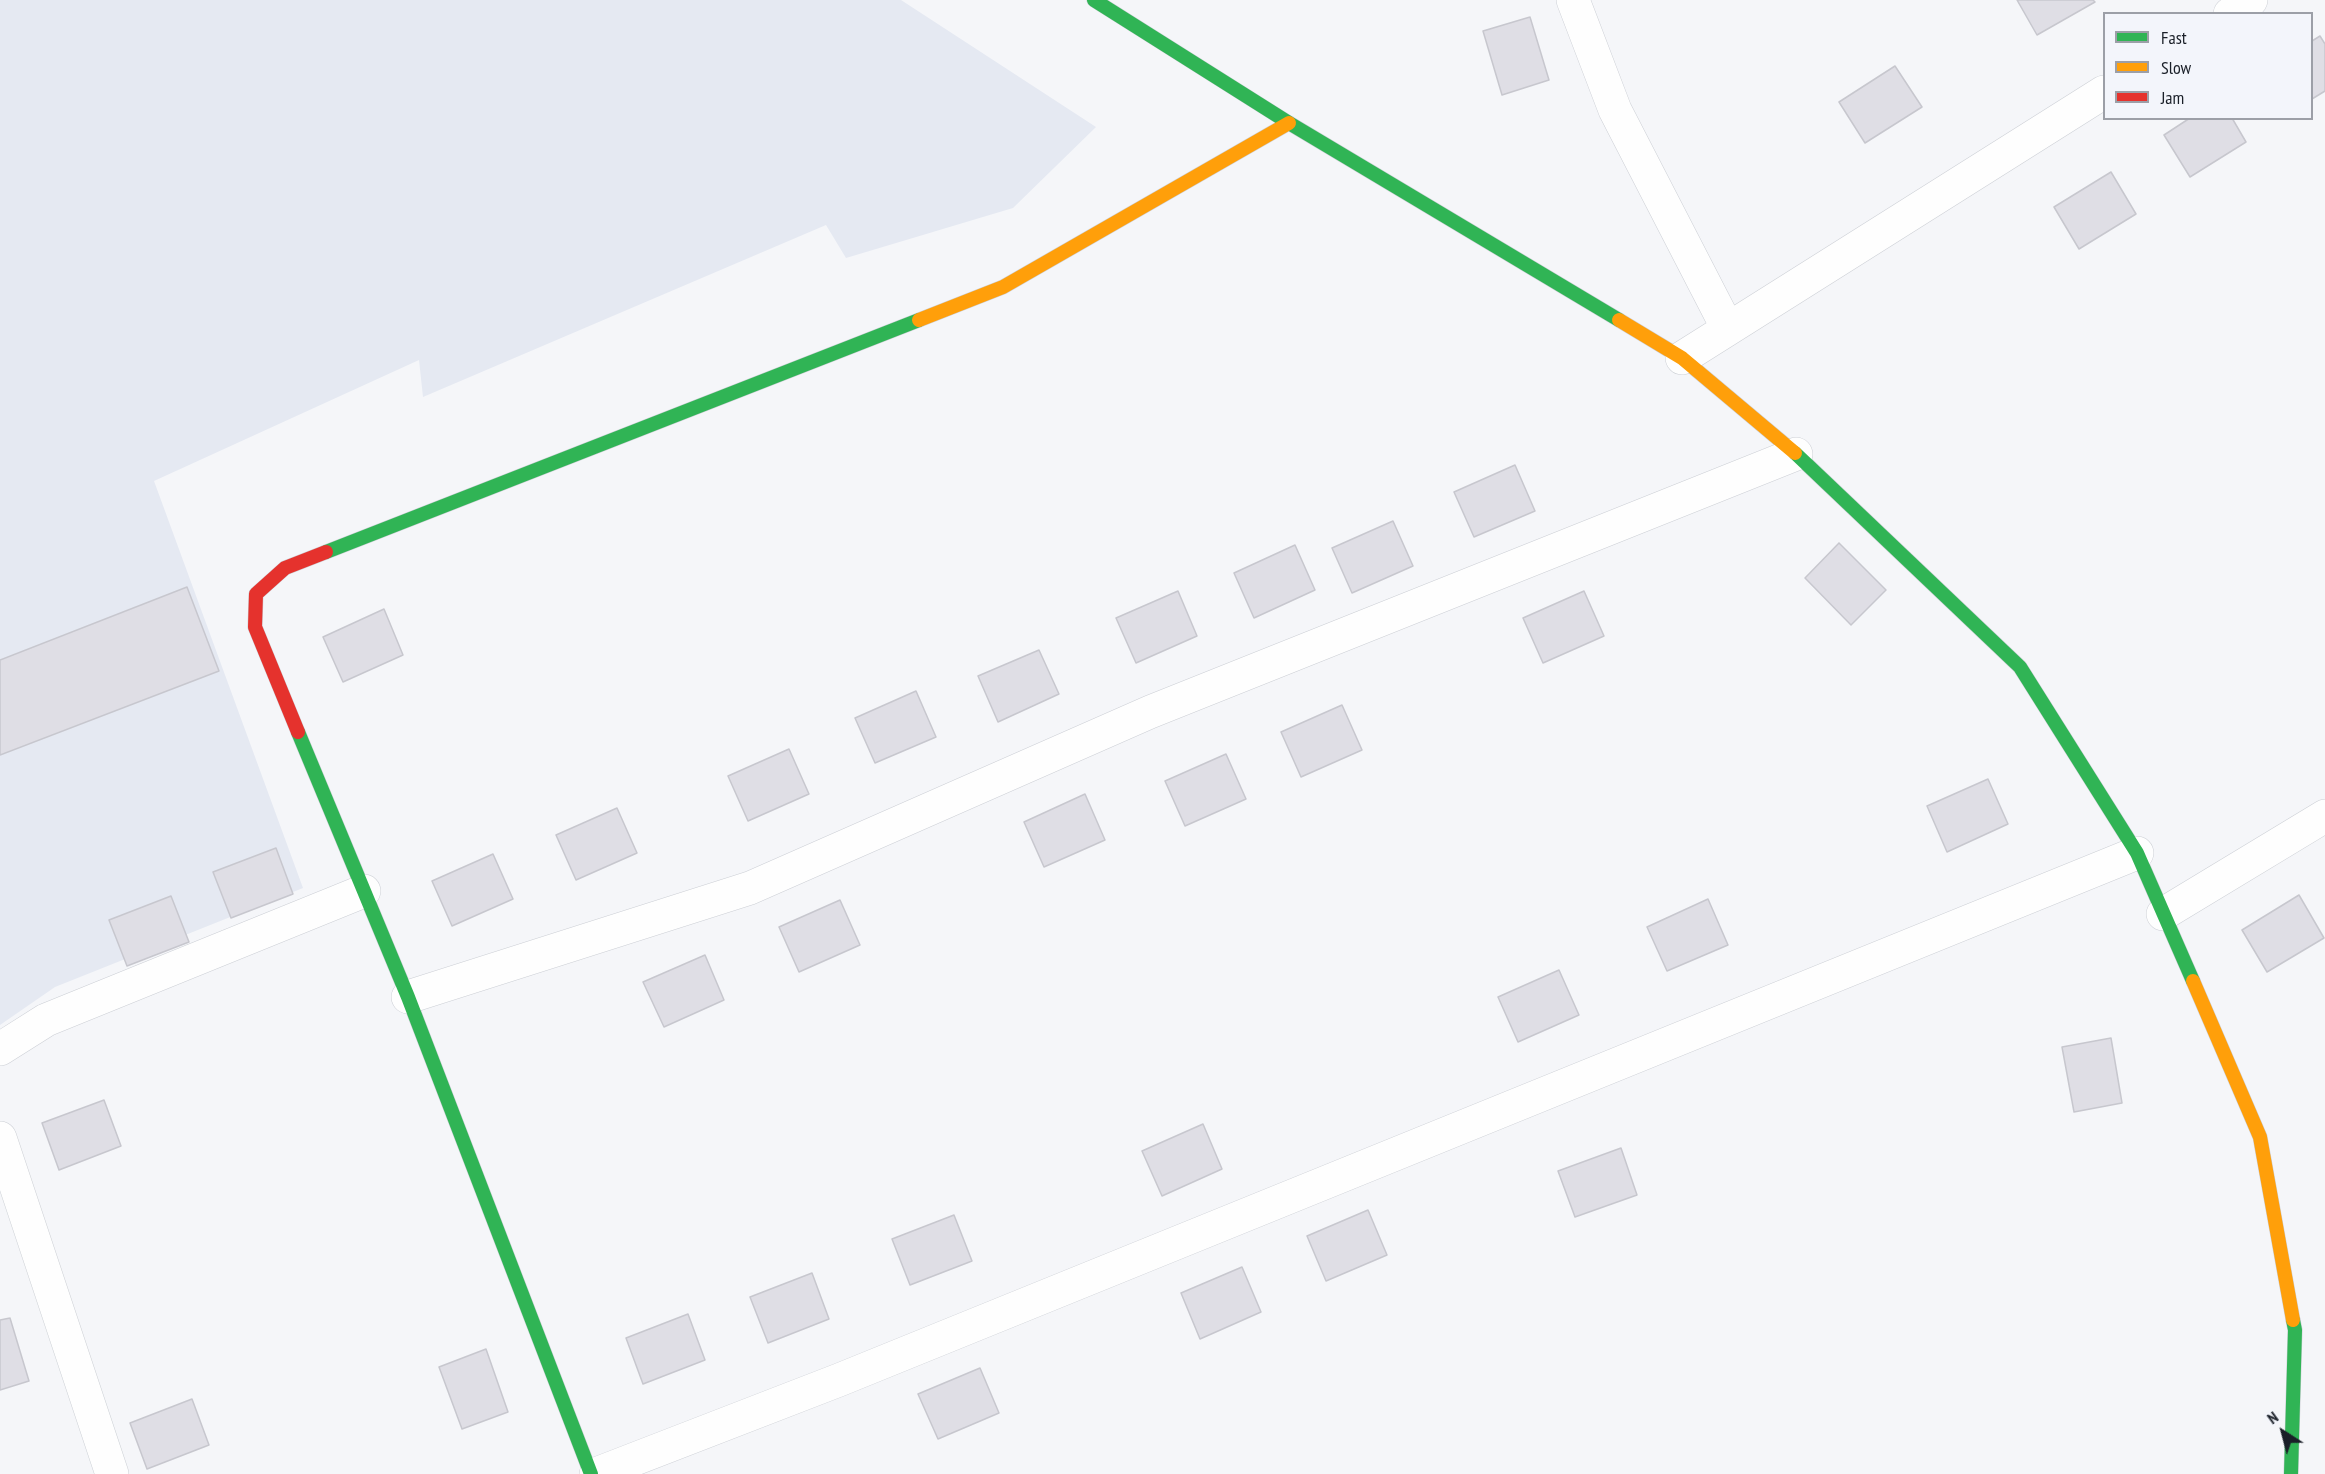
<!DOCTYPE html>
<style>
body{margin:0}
#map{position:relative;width:2325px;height:1474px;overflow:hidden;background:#f5f6f9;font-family:"PT Sans Narrow",sans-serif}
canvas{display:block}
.legend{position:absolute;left:2103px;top:12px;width:210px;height:108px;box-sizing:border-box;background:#f3f5fb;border:2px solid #9c9fa7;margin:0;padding:8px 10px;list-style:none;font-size:18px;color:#1a1f28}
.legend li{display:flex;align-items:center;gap:12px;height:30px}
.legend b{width:30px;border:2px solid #9c9fa7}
.north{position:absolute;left:2253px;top:1402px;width:60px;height:60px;-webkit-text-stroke:4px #f3f5fb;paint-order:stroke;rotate:324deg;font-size:16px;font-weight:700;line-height:24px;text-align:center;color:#1a1f28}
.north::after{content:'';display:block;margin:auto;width:21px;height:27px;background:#1a1f28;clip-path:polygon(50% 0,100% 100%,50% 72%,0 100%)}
</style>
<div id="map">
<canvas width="2325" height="1474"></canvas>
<ul class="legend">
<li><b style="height:8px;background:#30b455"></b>Fast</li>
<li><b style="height:8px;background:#ff9f0a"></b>Slow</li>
<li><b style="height:8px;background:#e5322d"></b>Jam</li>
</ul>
<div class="north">N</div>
</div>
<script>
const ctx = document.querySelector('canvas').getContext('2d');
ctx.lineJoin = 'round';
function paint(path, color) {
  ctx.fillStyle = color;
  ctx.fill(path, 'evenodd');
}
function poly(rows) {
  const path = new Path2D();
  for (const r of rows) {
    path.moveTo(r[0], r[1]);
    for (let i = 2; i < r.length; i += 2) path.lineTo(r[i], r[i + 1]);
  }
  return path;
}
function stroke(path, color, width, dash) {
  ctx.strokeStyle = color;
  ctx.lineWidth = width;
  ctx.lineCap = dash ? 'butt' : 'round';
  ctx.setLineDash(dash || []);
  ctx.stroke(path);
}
paint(poly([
 [0,0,901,0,1096,127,1013,208,846,258,826,225,423,397,419,360,154,481,303,888,55,987,0,1025]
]), '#e5e9f2');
const building = poly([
 [2017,0,2093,0,2095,2,2037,35,2017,0],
 [1530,17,1549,80,1502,95,1483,31,1530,17],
 [2320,36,2325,44,2325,91,2312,99,2312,41,2320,36],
 [1895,66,1922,107,1865,143,1839,102,1895,66],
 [2190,118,2232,118,2246,142,2190,177,2164,135,2190,118],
 [2111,172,2136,214,2079,249,2054,207,2111,172],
 [1515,465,1535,511,1474,537,1454,492,1515,465],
 [1393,521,1413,566,1352,593,1332,548,1393,521],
 [1839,543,1886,590,1851,625,1805,578,1839,543],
 [1295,545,1315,590,1254,618,1234,573,1295,545],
 [187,587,219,671,0,755,0,660,187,587],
 [1178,591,1197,636,1136,663,1116,618,1178,591],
 [1584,591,1604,636,1543,663,1523,618,1584,591],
 [384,609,403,655,343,682,323,637,384,609],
 [1039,650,1059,694,998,722,978,676,1039,650],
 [916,691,936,737,875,763,855,718,916,691],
 [1342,705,1362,750,1301,777,1281,732,1342,705],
 [789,749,809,794,748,821,728,776,789,749],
 [1226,754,1246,799,1185,826,1165,781,1226,754],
 [1988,779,2008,824,1947,852,1927,806,1988,779],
 [1085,794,1105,840,1044,867,1024,822,1085,794],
 [617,808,637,853,576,880,556,835,617,808],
 [276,848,293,894,231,918,213,872,276,848],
 [493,854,513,899,452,926,432,881,493,854],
 [2299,895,2324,938,2267,972,2242,930,2299,895],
 [171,896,189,942,127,966,109,920,171,896],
 [1708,899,1728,945,1667,971,1647,927,1708,899],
 [840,900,860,945,799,972,779,927,840,900],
 [705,955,724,1000,664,1027,643,982,705,955],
 [1559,970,1579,1015,1518,1042,1498,997,1559,970],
 [2111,1038,2122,1103,2074,1112,2062,1047,2111,1038],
 [104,1100,121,1146,59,1170,42,1123,104,1100],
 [1203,1124,1222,1169,1162,1196,1142,1151,1203,1124],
 [1621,1148,1637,1195,1575,1217,1558,1171,1621,1148],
 [1368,1210,1387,1255,1326,1281,1307,1236,1368,1210],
 [954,1215,972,1261,910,1285,892,1239,954,1215],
 [1242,1267,1261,1312,1200,1339,1181,1293,1242,1267],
 [812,1273,829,1319,768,1343,750,1297,812,1273],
 [688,1314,705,1360,643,1384,626,1338,688,1314],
 [10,1318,29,1381,0,1390,0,1320,10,1318],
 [486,1349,508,1412,462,1429,439,1367,486,1349],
 [980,1368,999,1413,938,1439,918,1394,980,1368],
 [192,1399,209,1445,147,1469,130,1423,192,1399]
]);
paint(building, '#dfdee5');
stroke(building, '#c7c7ce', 1.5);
const street = poly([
 [1573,0,1615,110,1728,329],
 [2230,14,2251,0],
 [1682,358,2104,92],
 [2163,914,2325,816],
 [408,997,750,888,1150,712,1796,454],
 [0,1049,46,1020,364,891],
 [0,1138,112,1474],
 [596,1474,839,1380,2137,853]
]);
const fast = poly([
 [1094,0,1289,123,1619,320],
 [1795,453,2020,667,2137,853,2193,981],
 [326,552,919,320],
 [298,732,408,997,591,1474],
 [2291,1474,2295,1330,2293,1320]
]);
const slow = poly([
 [919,320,1003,287,1289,123],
 [1619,320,1682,358,1795,453],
 [2193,981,2260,1137,2293,1320]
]);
const jam = poly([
 [298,732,255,627,256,594,285,568,326,552]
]);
stroke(street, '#cccfd5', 34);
stroke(fast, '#cccfd5', 15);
stroke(slow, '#cccfd5', 15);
stroke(jam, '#cccfd5', 15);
stroke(street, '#fefefe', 33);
stroke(fast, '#30b455', 14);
stroke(slow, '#ff9f0a', 14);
stroke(jam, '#e5322d', 14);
</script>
